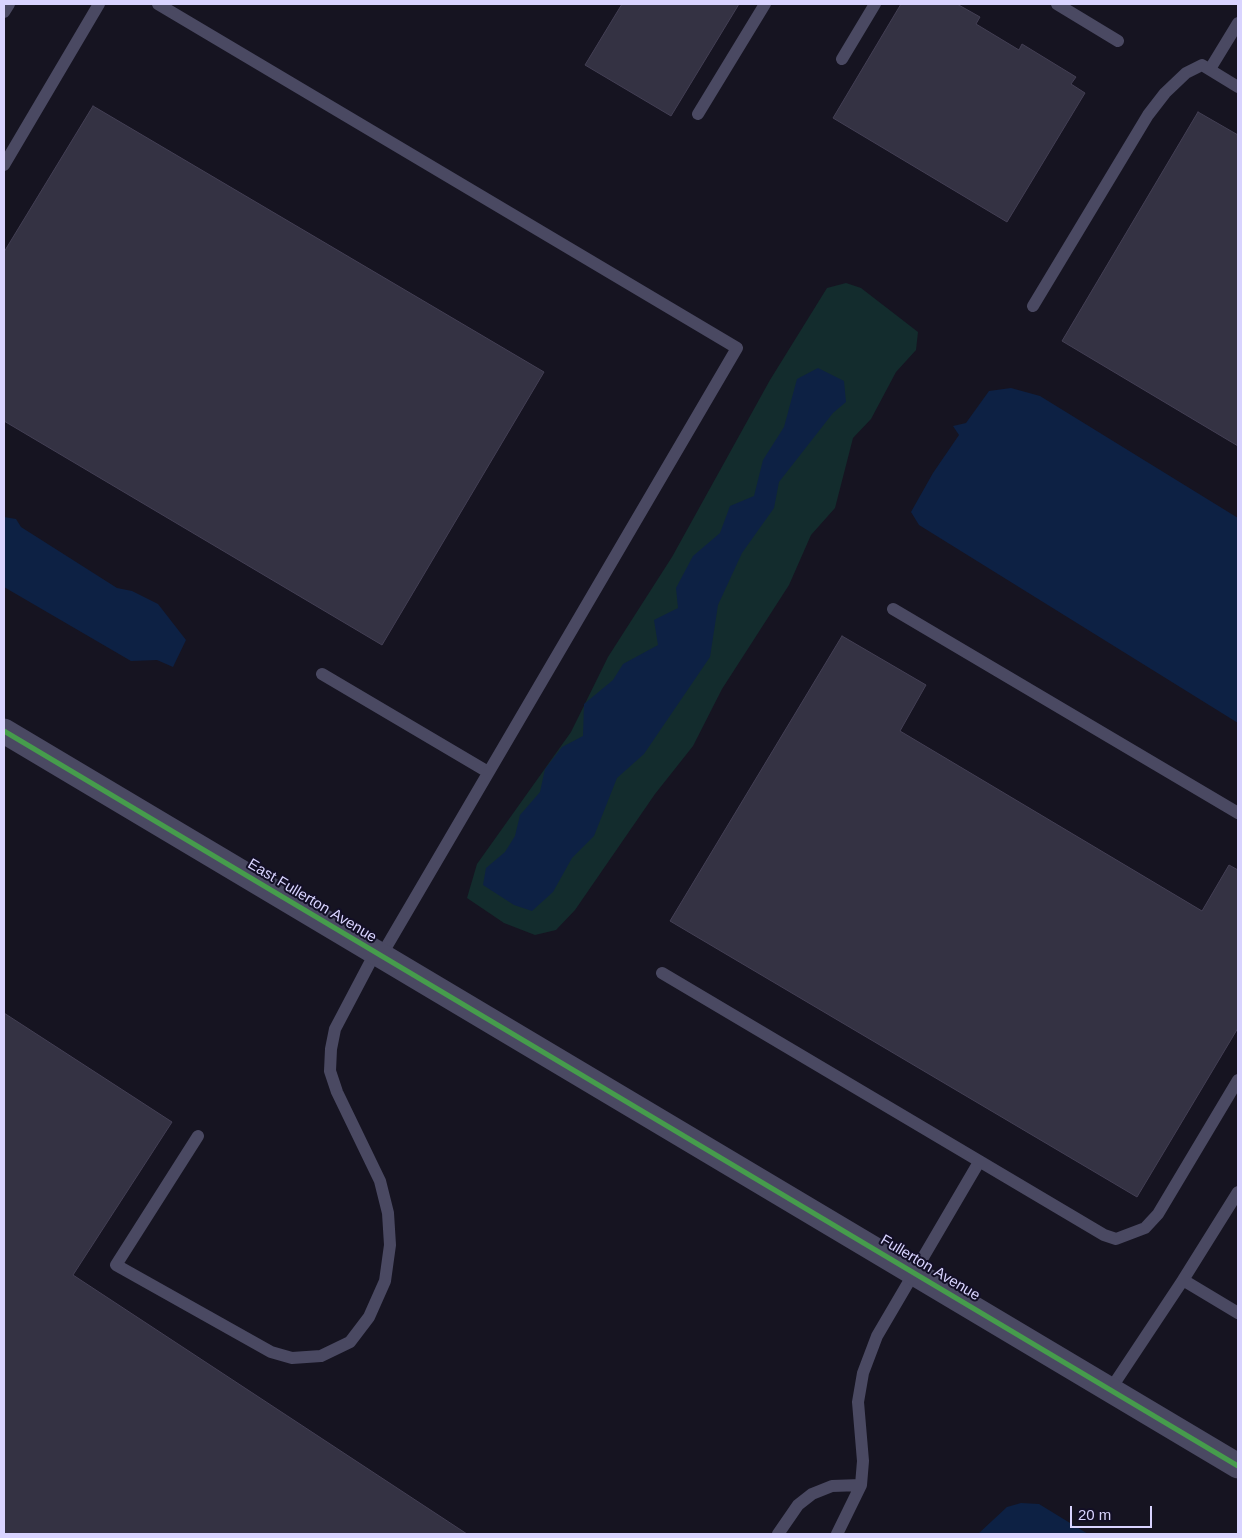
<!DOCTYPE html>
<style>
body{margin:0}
#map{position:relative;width:1242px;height:1538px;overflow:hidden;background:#161421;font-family:Helvetica,sans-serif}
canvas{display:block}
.frame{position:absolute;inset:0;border:5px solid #d9d4ff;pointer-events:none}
.scale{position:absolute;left:1070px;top:1506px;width:82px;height:22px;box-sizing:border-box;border:2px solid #d9d4ff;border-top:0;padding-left:6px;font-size:15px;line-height:18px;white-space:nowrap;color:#d9d4ff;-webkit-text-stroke:4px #130f26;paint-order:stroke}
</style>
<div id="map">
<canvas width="1242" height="1538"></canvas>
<div class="frame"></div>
<div class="scale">20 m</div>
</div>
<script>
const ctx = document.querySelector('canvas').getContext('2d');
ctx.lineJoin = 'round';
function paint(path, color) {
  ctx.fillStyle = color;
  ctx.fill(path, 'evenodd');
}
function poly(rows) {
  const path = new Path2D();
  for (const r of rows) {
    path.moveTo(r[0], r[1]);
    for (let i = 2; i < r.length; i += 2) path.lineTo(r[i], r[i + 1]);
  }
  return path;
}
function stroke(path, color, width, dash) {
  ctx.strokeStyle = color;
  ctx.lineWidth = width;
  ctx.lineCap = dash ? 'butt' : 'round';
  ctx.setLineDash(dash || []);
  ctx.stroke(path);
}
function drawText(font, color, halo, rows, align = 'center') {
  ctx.font = font + ' Helvetica,sans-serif';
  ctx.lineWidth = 4;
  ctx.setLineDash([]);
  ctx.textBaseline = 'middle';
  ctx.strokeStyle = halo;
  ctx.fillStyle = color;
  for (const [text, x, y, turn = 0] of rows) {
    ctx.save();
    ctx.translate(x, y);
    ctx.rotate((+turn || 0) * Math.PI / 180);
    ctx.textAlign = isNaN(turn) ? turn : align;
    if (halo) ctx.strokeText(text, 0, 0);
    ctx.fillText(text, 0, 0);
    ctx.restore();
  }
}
paint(poly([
 [846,283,861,288,918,332,916,350,896,372,871,419,853,438,835,508,811,535,789,585,722,689,693,746,655,794,575,910,556,930,535,935,504,923,467,898,477,864,571,732,608,657,672,557,770,380,827,288]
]), '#132c2d');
paint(poly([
 [818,368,844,381,846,402,833,413,779,482,774,508,742,553,718,605,710,657,644,754,617,778,594,836,572,858,553,892,532,911,514,905,483,885,486,868,505,852,515,836,520,815,540,792,545,769,562,747,583,736,584,704,613,680,623,664,658,645,654,620,678,608,676,588,693,556,720,533,730,506,754,496,763,460,784,427,797,379],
 [1011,388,1040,396,1238,518,1238,723,919,525,911,512,933,473,959,435,953,426,966,423,989,391],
 [4,517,16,519,21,527,117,588,132,591,158,604,186,640,173,667,157,660,131,661,4,587],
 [1021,1503,1039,1504,1088,1534,978,1534,1007,1507]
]), '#0d2144');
const building = poly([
 [622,4,739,4,671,116,585,65,622,4],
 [901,4,957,4,980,17,976,24,1019,50,1022,44,1076,77,1071,84,1085,93,1007,222,833,118,901,4],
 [93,106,544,372,382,645,4,421,4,252,93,106],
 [1198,112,1238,135,1238,446,1062,341,1198,112],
 [842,636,926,685,900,731,1202,911,1229,865,1238,870,1238,1028,1137,1197,670,921,842,636],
 [4,1013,172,1122,73,1275,467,1534,4,1534,4,1013]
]);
paint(building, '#343243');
stroke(building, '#433f54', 1);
stroke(poly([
 [158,4,737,348,381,956],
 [1057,4,1118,41],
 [4,12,9,4],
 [842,59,875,4],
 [1210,69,1238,23],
 [698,114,765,4],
 [4,165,99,4],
 [1033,306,1148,115,1165,93,1186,73,1202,65,1238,87],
 [893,609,1238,813],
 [322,674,488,772],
 [662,973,1104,1235,1116,1239,1145,1228,1158,1214,1238,1080],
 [198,1136,116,1265,271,1352,292,1358,321,1356,350,1342,369,1317,385,1281,390,1245,388,1213,380,1181,337,1092,330,1071,331,1049,335,1029,375,953],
 [1183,1280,1238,1192],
 [1110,1390,1183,1280,1238,1313],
 [778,1534,798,1505,812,1494,832,1486,861,1485],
 [837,1534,861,1485,863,1461,858,1402,863,1373,877,1336,979,1162]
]), '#4a4962', 12);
stroke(poly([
 [4,731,1238,1466]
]), '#4a4962', 25);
stroke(poly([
 [4,731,1238,1466]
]), '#469c4c', 5);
drawText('15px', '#d9d4ff', '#130f26', [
 ["East Fullerton Avenue",312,901,31],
 ["Fullerton Avenue",930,1268,31]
]);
</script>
